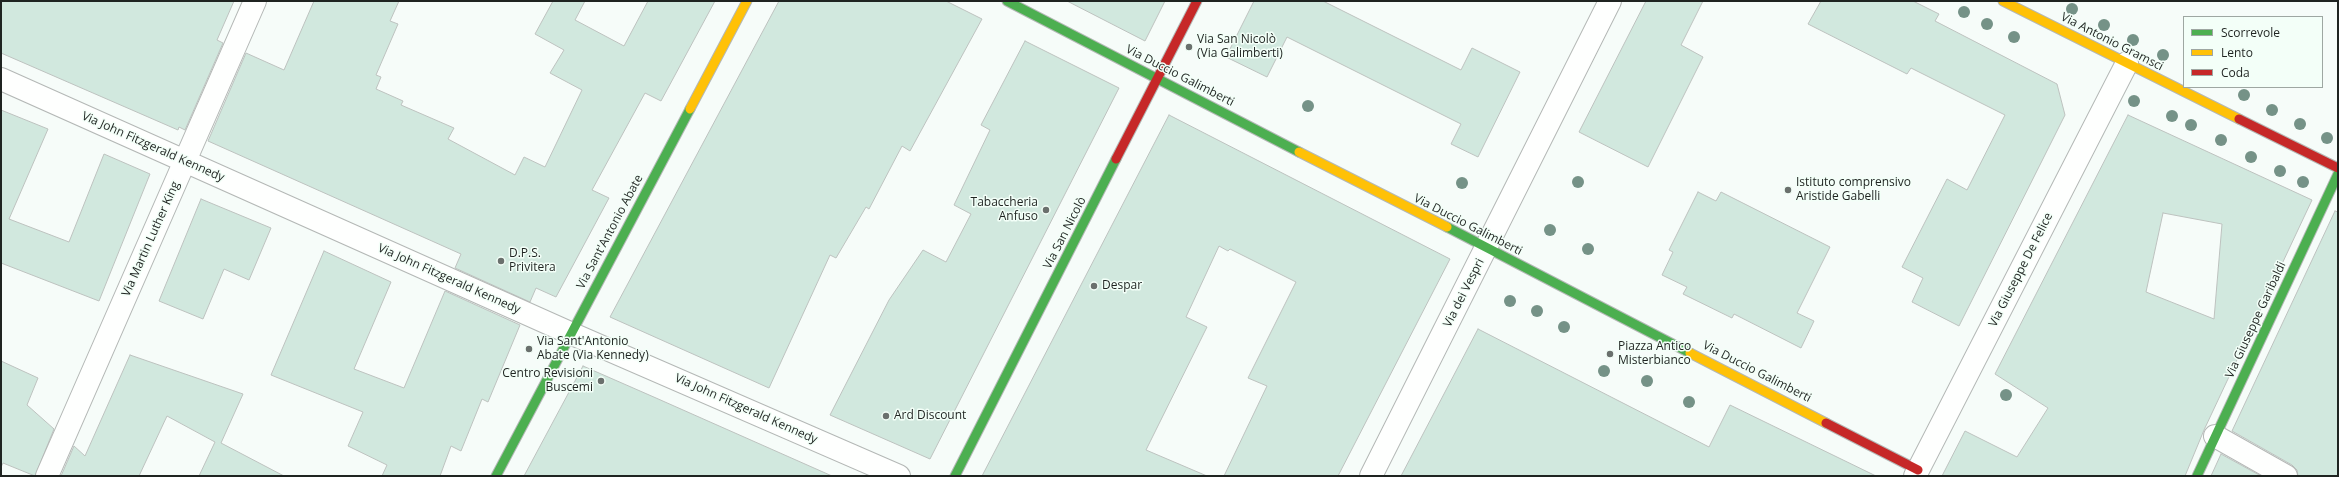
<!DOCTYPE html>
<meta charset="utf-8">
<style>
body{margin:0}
#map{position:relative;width:2339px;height:477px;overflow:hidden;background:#f6fcf9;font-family:"Open Sans",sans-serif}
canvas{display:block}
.frame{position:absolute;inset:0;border:2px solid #1f2421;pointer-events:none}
.legend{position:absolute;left:2183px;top:16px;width:140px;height:72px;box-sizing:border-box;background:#f3fff8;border:1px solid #9ea7a2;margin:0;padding:5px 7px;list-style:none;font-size:12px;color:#1f2421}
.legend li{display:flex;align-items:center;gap:8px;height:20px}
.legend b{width:20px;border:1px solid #9ea7a2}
</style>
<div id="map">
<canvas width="2339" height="477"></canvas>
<div class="frame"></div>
<ul class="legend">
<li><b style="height:5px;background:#4caf50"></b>Scorrevole</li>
<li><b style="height:5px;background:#ffc107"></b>Lento</li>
<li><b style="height:5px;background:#c62828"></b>Coda</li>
</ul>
</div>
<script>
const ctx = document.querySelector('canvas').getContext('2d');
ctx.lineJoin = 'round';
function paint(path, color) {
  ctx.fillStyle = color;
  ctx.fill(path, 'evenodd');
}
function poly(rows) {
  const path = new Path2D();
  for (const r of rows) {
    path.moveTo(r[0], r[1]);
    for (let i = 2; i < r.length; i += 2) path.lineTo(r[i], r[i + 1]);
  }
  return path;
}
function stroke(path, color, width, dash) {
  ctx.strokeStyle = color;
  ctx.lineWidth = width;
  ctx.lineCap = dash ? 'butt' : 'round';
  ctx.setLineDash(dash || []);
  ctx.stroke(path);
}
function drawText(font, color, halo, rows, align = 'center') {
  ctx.font = font + ' "Open Sans",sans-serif';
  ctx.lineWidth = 3;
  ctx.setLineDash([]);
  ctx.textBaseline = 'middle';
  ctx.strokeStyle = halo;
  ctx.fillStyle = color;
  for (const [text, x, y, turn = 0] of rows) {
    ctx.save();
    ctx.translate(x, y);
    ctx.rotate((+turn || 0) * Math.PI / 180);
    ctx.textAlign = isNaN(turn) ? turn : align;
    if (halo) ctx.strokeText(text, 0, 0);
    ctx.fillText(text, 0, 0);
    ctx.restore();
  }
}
const building = poly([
 [1,1,234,1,217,40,223,43,185,130,179,127,178,130,1,53,1,1],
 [314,1,399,1,390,21,398,24,376,75,381,77,376,89,403,101,401,105,454,128,448,139,515,175,524,157,545,167,582,90,550,73,564,50,535,34,553,1,585,1,575,20,624,46,648,1,715,1,661,101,645,93,592,190,609,198,556,297,536,288,530,302,455,268,461,254,208,141,246,53,284,70,314,1],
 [779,1,946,1,982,19,910,151,902,146,869,209,866,207,836,258,830,255,769,388,610,317,779,1],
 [1067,1,1165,1,1145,41,1067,1],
 [1254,1,1323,1,1461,70,1472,48,1520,72,1478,157,1451,144,1461,124,1287,37,1267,77,1226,57,1254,1],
 [1646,1,1703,1,1681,45,1703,57,1648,167,1579,132,1646,1],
 [1821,1,1913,1,1939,14,1935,21,2057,84,2065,115,1959,326,1912,302,1923,278,1902,267,1947,179,1967,190,2005,115,1911,68,1907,74,1808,24,1821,1],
 [1025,41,1119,88,930,459,830,415,889,300,923,250,946,262,971,214,954,205,990,130,981,125,1025,41],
 [1,110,48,129,9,219,69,242,104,154,150,174,99,301,1,263,1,110],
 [1169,115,1450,259,1338,476,1224,476,1267,386,1248,378,1296,282,1230,249,1228,251,1219,246,1186,317,1207,327,1146,450,1207,476,982,476,1169,115],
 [2128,115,2312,200,2204,430,2185,476,1942,476,1965,431,2017,457,2048,408,1995,374,2128,115],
 [2163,213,2222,224,2214,319,2146,292,2163,213],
 [1698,192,1716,201,1721,192,1830,247,1797,313,1814,321,1801,348,1734,314,1732,318,1683,294,1687,287,1662,275,1673,252,1669,250,1698,192],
 [201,199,271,228,249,280,224,269,203,319,159,301,201,199],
 [2335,211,2338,212,2338,476,2298,476,2297,470,2292,465,2232,431,2335,211],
 [324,251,391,282,354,369,404,388,445,291,520,325,488,402,482,399,461,451,451,446,440,476,382,476,387,465,348,446,363,412,271,375,324,251],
 [1478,329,1709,447,1730,405,1876,476,1401,476,1478,329],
 [130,355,243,394,221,443,284,476,199,476,215,442,167,416,139,476,61,476,74,446,85,456,130,355],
 [1,361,38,378,27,405,54,429,35,476,3,463,1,467,1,361],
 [583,366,656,398,832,476,524,476,583,366],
 [2221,454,2261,476,2211,476,2221,454]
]);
paint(building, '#d1e8de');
stroke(building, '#bdc2bf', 1);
const street = poly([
 [1,79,570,333,899,476],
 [2215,436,2286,476],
 [47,476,255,1],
 [1371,476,1610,1],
 [1915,476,2127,63]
]);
const fast = poly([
 [1007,1,1299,152],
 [1447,227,1690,353],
 [496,476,690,109],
 [955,476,1116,159],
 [2197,476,2338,174]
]);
const slow = poly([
 [2003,1,2239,119],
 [690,109,747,1],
 [1299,152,1447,227],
 [1690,353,1826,423]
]);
const jam = poly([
 [2239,119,2338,168],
 [1116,159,1197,1],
 [1826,423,1918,470]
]);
stroke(street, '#b4b8b6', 24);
stroke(fast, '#b4b8b6', 11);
stroke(slow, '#b4b8b6', 11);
stroke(jam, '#b4b8b6', 11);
stroke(street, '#fefffe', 22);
stroke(fast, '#4caf50', 9);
stroke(slow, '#ffc107', 9);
stroke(jam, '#c62828', 9);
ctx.fillStyle = '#759287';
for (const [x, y] of [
 [2072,9],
 [1964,12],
 [1987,24],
 [2104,25],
 [2014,37],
 [2133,40],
 [2163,55],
 [2244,95],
 [2134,101],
 [1308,106],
 [2272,110],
 [2172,116],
 [2300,124],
 [2191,125],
 [2327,138],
 [2221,140],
 [2251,157],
 [2280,171],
 [1578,182],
 [2303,182],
 [1462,183],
 [1550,230],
 [1588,249],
 [1510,301],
 [1537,311],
 [1564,327],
 [1604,371],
 [1647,381],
 [2006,395],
 [1689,402]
]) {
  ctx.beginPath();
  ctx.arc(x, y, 6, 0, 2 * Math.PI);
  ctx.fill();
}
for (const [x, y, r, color] of [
 [1189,47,4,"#6a706d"],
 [1788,190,4,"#6a706d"],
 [1046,210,4,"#6a706d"],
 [501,261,4,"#6a706d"],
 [1094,286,4,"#6a706d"],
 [529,349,4,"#6a706d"],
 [1610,354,4,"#6a706d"],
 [601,381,4,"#6a706d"],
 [886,416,4,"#6a706d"]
]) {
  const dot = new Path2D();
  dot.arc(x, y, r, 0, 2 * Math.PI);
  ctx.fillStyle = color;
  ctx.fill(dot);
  stroke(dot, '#f3fff8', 1.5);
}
drawText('12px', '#1f2421', '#f3fff8', [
 ["Via San Nicolò",1197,40],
 ["(Via Galimberti)",1197,54],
 ["Istituto comprensivo",1796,183],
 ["Aristide Gabelli",1796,197],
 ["Tabaccheria",1038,203,"right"],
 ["Anfuso",1038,217,"right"],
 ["D.P.S.",509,254],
 ["Privitera",509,268],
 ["Despar",1102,286],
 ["Via Sant'Antonio",537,342],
 ["Abate (Via Kennedy)",537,356],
 ["Piazza Antico",1618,347],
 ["Misterbianco",1618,361],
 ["Centro Revisioni",593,374,"right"],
 ["Buscemi",593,388,"right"],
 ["Ard Discount",894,416]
], 'left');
drawText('12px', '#1f2421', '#f3fff8', [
 ["Via Antonio Gramsci",2112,42,27],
 ["Via Duccio Galimberti",1180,76,27],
 ["Via John Fitzgerald Kennedy",153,147,24],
 ["Via Duccio Galimberti",1468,225,27],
 ["Via Sant'Antonio Abate",610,232,-62],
 ["Via San Nicolò",1065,233,-63],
 ["Via Martin Luther King",151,239,-66],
 ["Via Giuseppe De Felice",2021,270,-63],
 ["Via John Fitzgerald Kennedy",449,279,24],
 ["Via dei Vespri",1464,293,-63],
 ["Via Giuseppe Garibaldi",2256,320,-65],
 ["Via Duccio Galimberti",1757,372,27],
 ["Via John Fitzgerald Kennedy",746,409,24]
]);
</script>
